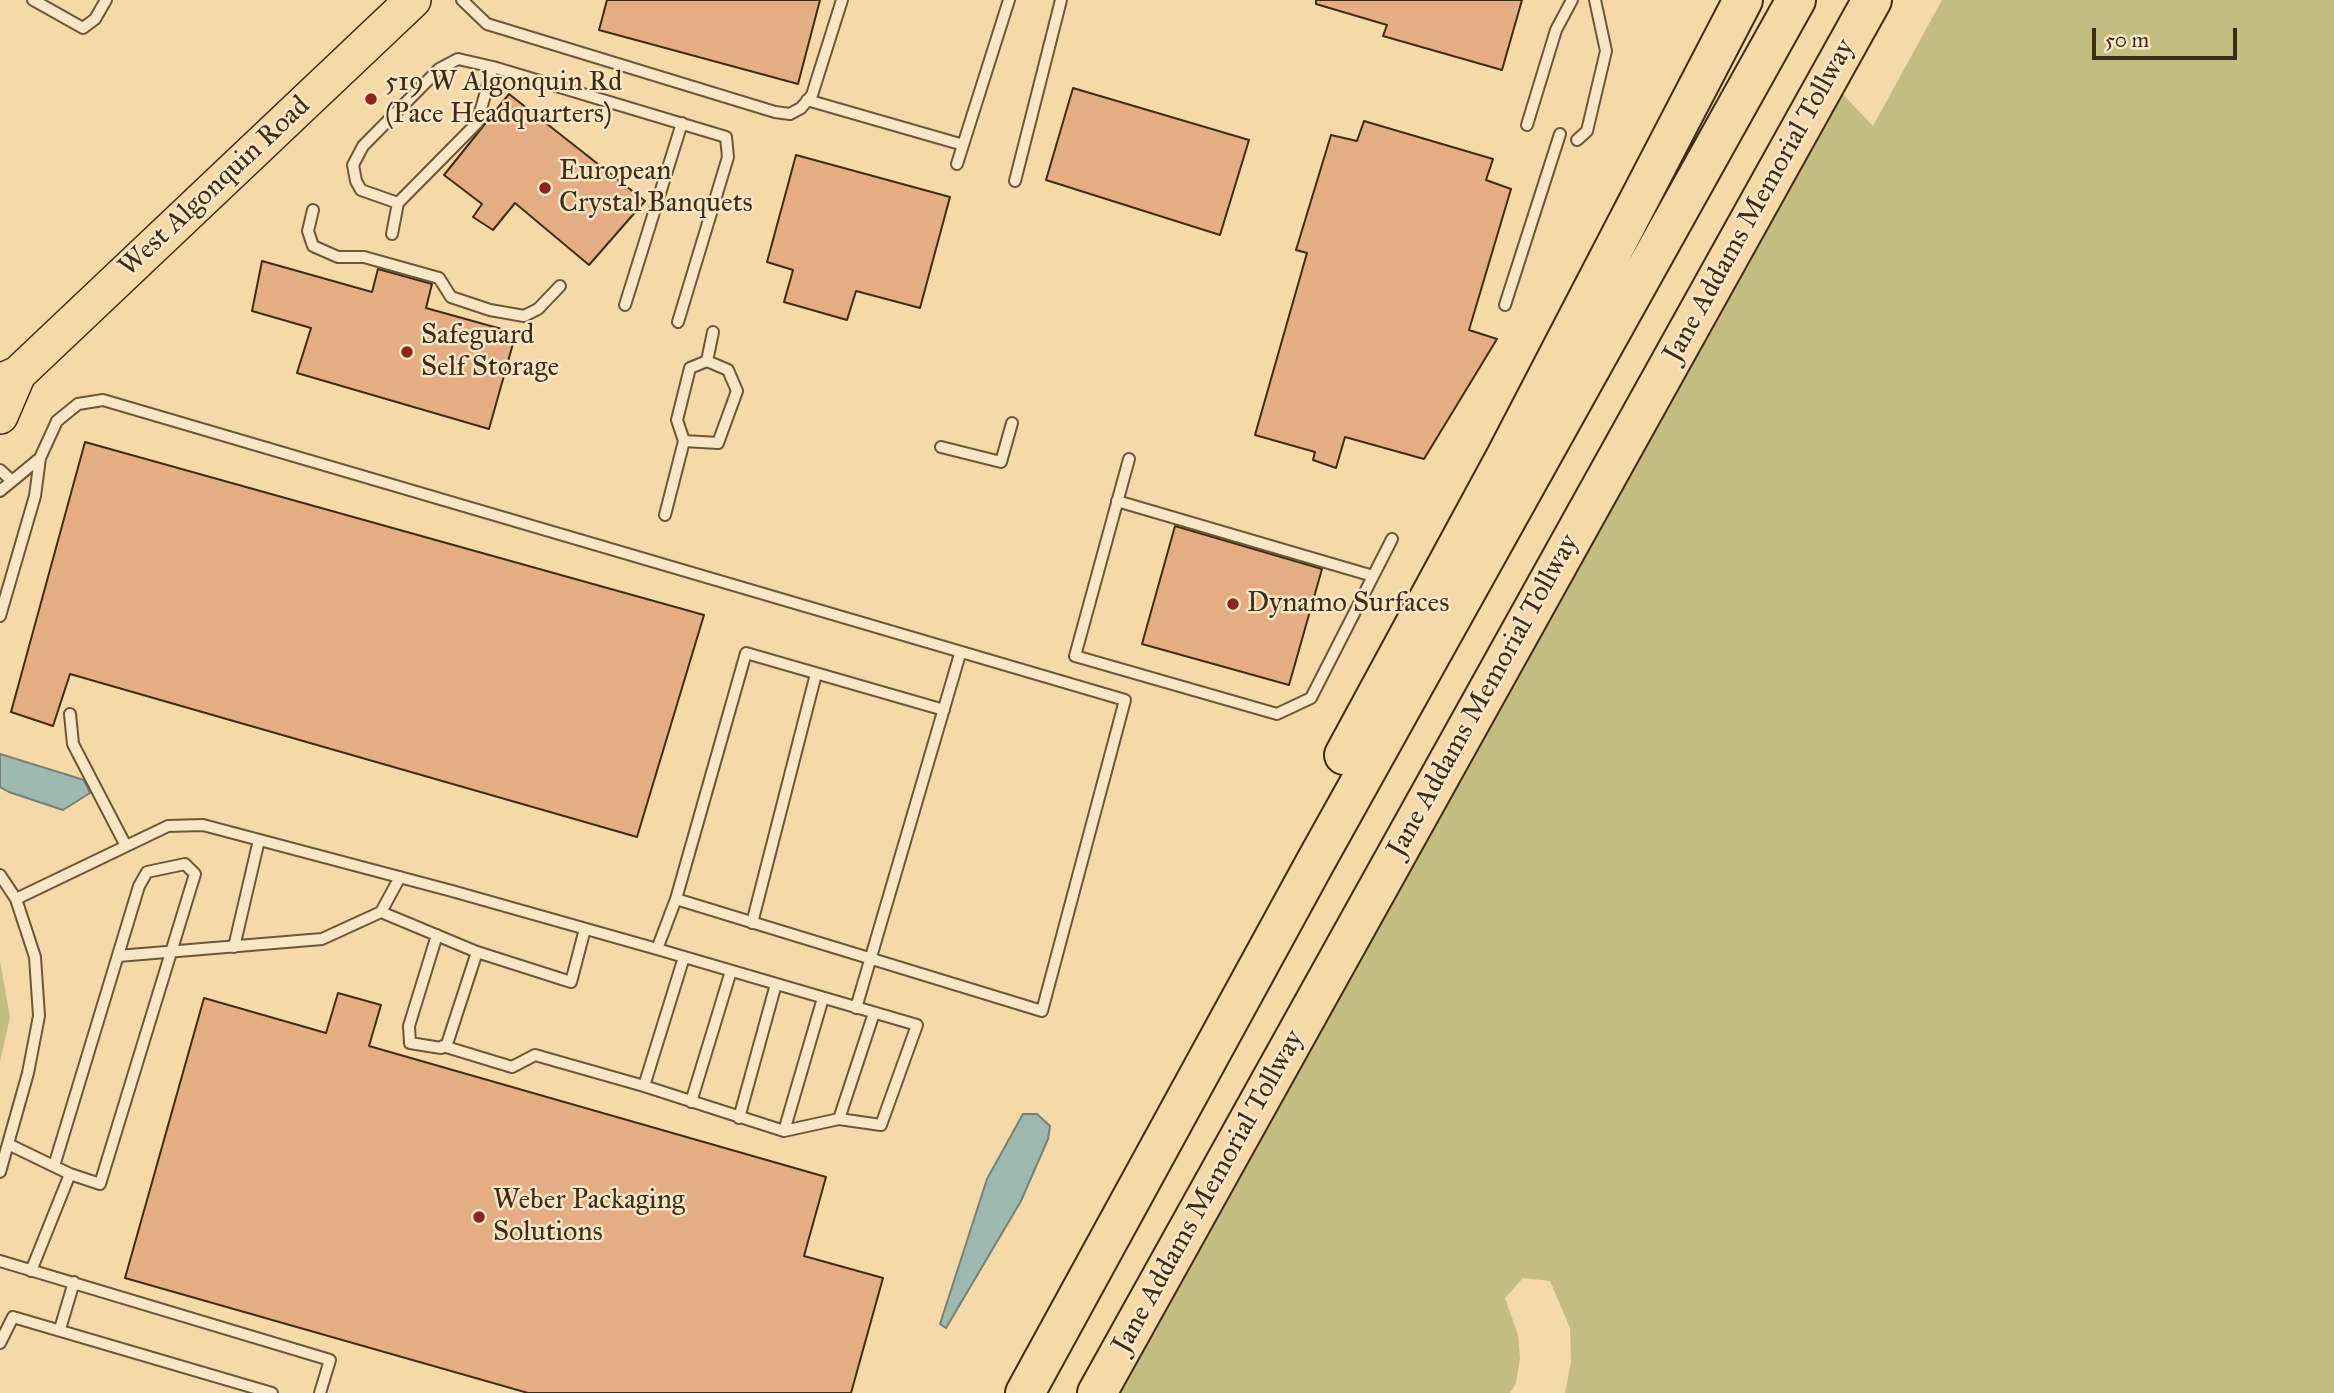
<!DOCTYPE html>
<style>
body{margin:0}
#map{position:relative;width:2334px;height:1393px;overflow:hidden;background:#f5d9a9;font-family:"IM FELL Great Primer",serif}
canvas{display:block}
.scale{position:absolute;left:2092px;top:28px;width:145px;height:32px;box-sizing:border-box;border:4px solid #3f2c14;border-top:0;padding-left:9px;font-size:21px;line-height:24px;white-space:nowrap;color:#3f2c14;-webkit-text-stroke:5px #f8e6c7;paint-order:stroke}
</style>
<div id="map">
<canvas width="2334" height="1393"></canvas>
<div class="scale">50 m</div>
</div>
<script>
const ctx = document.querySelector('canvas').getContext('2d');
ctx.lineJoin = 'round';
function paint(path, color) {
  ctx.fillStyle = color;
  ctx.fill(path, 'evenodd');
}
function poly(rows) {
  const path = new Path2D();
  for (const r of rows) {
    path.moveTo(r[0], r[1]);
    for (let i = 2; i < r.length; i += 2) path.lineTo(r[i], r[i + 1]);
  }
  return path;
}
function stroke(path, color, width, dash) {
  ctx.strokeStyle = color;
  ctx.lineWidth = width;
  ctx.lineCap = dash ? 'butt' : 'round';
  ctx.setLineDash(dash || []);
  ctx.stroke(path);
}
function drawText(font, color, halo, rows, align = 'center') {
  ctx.font = font + ' "IM FELL Great Primer",serif';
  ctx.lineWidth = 5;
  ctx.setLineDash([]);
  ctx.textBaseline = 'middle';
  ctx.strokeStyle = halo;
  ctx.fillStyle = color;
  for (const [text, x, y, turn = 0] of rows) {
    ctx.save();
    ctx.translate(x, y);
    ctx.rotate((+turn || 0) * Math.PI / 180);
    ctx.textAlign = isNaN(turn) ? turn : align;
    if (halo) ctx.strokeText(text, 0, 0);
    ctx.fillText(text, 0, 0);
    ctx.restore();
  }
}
paint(poly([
 [1942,0,2334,0,2334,1393,1565,1393,1571,1362,1570,1328,1550,1281,1523,1278,1505,1298,1518,1335,1520,1358,1516,1383,1510,1393,1103,1393,1833,84,1873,126],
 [0,961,10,1017,0,1062]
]), '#c4bd82');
const water = poly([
 [0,754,84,780,90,793,63,810,9,792,0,787,0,754],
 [1023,1114,1037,1114,1050,1126,1048,1139,1021,1201,946,1328,940,1324,987,1179,1023,1114]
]);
paint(water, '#9eb9b0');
stroke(water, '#788172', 2);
const building = poly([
 [607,0,820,0,798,84,599,30,607,0],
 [1316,0,1522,0,1502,70,1383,36,1387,25,1316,4,1316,0],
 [1073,88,1249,140,1220,235,1046,180,1073,88],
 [509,94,645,201,589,265,515,203,493,230,473,217,482,204,444,175,509,94],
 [1364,121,1493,159,1486,180,1511,189,1469,330,1497,339,1424,459,1345,437,1336,468,1313,460,1315,452,1255,435,1307,253,1296,250,1331,135,1357,141,1364,121],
 [796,155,950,197,920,308,856,291,847,320,784,302,793,270,767,262,796,155],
 [262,261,372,292,378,269,432,284,426,308,516,333,489,429,297,373,311,328,252,311,262,261],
 [85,442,704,615,637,837,70,674,53,726,11,712,85,442],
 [1175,526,1322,569,1289,685,1142,644,1175,526],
 [338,993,381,1005,369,1046,826,1177,804,1256,883,1278,851,1393,528,1393,125,1278,204,998,326,1033,338,993]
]);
paint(building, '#e4ad84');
stroke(building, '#3f2c14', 2);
const service = poly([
 [33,0,83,28,95,19,106,0],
 [462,0,487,24,775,112,790,114,801,108,812,95,842,0],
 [493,67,726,137,728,157,678,322],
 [807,100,960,144],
 [1527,125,1556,30,1572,0],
 [1577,140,1587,131,1606,51,1595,0],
 [957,164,1009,0],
 [1015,181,1061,0],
 [313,210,308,231,313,246,338,257,364,257,439,278,451,297,490,310,524,316,538,309,560,286],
 [392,234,398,203,477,123,493,67,458,59,439,69,363,146,353,165,356,181,361,190,398,203],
 [625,305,682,123],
 [1505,305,1560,134],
 [684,441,718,443,737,391,728,370,707,361],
 [941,447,1001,462,1012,423],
 [1129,459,1075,656,1277,714,1311,698,1392,539],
 [0,470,12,481],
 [0,491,40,458,57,421,78,404,103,400,1125,700,1042,1011,676,899],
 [1117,501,1373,576],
 [665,515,684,441,677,420,690,368,707,361,713,332],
 [0,616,35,496,40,458],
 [70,714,73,744,126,846],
 [0,875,16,899,35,957,39,1016,28,1073,0,1172],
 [16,899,168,826,203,825,452,891,657,949,917,1025,881,1125,839,1119,874,1013],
 [381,912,477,952,571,982,585,929],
 [752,923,816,674],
 [437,935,409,1026,410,1043,441,1048,447,1044,477,952],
 [234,947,259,840],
 [657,949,676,899,746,653,944,710],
 [118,956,322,939,381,912,400,877],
 [856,1008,960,654],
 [443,1046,512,1067,535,1055,644,1086,784,1131,823,998],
 [644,1086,684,957],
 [691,1102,731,971],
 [739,1118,776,984],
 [784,1131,839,1119],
 [8,1144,70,1174,100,1184,195,874,185,864,147,872,139,886,54,1166],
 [0,1261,330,1360,320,1393],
 [31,1271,70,1174],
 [60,1329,74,1282],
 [0,1343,13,1317,272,1393]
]);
const primary = poly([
 [0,382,18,374,413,0],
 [0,416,18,374]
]);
const motorway = poly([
 [1344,755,1506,456,1743,0],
 [1025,1393,1316,861,1796,0],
 [1097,1393,1872,0]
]);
stroke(service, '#6c5739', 14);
stroke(primary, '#3f2c14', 38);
stroke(motorway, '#3f2c14', 42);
stroke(service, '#f8e6c7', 10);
stroke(primary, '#f5d9a9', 35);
stroke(motorway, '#f5d9a9', 38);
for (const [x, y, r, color] of [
 [371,99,7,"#8f2418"],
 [545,188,7,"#8f2418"],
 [407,352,7,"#8f2418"],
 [1233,604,7,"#8f2418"],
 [479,1217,7,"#8f2418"]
]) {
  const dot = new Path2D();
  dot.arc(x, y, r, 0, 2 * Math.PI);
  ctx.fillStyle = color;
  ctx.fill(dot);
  stroke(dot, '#f8e6c7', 2.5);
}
drawText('28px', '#3f2c14', '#f8e6c7', [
 ["519 W Algonquin Rd",385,83],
 ["(Pace Headquarters)",385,115],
 ["European",559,172],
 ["Crystal Banquets",559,204],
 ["Safeguard",421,336],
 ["Self Storage",421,368],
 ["Dynamo Surfaces",1247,604],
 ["Weber Packaging",493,1201],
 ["Solutions",493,1233]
], 'left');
drawText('28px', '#3f2c14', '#f8e6c7', [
 ["West Algonquin Road",215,187,-43],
 ["Jane Addams Memorial Tollway",1760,201,-61],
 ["Jane Addams Memorial Tollway",1484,696,-61],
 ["Jane Addams Memorial Tollway",1209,1192,-61]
]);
</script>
